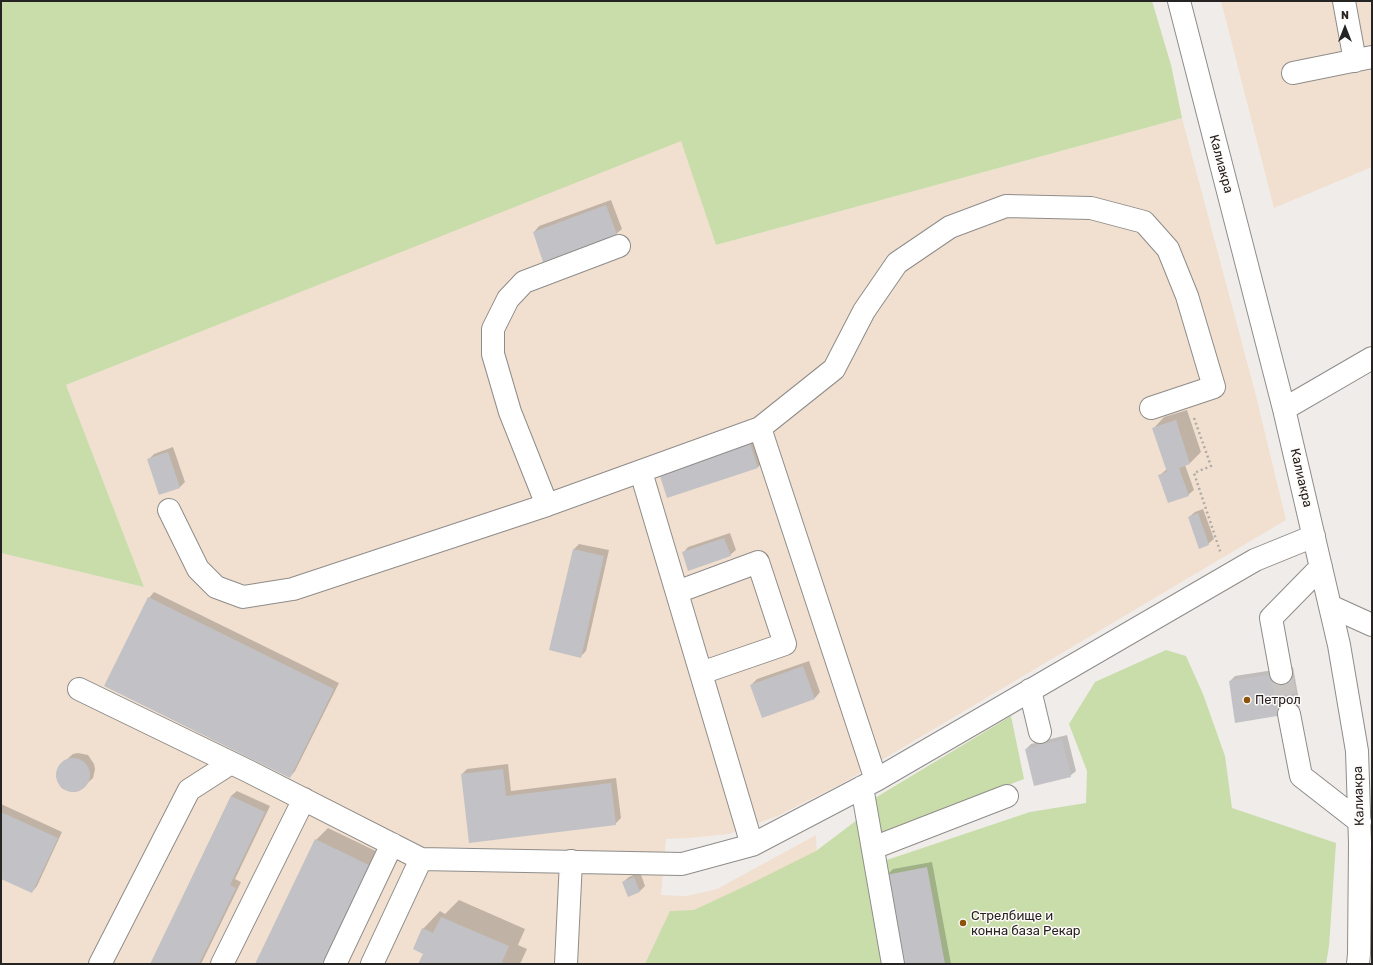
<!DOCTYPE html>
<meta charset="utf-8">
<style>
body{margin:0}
#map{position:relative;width:1373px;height:965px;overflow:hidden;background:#f0ecea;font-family:Rubik,sans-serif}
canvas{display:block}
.frame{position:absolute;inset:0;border:2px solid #262423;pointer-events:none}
.north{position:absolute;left:1325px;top:8px;width:40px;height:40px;-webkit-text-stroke:3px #fefaf7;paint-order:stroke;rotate:0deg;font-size:11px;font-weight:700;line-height:16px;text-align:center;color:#262423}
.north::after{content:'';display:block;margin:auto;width:14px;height:18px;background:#262423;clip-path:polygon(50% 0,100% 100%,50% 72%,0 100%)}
</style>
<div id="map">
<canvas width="1373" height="965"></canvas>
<div class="frame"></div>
<div class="north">N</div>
</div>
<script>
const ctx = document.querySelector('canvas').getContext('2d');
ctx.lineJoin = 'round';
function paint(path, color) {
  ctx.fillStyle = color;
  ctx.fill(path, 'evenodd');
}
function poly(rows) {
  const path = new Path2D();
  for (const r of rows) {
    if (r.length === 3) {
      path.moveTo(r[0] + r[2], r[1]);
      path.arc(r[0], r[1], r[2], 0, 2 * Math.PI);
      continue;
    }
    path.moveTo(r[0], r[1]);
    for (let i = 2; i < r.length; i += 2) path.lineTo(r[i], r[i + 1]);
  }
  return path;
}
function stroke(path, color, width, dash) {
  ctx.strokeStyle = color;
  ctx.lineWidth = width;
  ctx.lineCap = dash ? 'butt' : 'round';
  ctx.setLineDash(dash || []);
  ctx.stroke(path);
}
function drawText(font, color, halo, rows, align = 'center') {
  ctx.font = font + ' Rubik,sans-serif';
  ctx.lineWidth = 3;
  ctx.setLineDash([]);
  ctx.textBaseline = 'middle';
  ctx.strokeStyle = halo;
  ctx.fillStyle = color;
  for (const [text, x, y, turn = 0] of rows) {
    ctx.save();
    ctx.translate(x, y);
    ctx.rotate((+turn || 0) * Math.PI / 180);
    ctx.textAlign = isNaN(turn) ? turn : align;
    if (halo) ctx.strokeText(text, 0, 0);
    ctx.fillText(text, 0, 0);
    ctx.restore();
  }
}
paint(poly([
 [1221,1,1372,1,1372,167,1274,208],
 [1182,118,1256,396,1286,520,843,783,777,816,729,834,689,838,666,839,661,895,687,896,717,889,816,835,821,964,1,964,1,553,144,587,66,385,681,140,716,245]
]), '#f1e0cf');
paint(poly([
 [1,1,1152,1,1171,65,1182,118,716,245,681,141,66,385,144,587,1,553],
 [1166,650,1186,656,1203,694,1225,756,1232,808,1336,843,1329,946,1326,964,645,964,670,911,694,910,756,881,816,851,857,820,866,867,1030,812,1086,803,1087,771,1069,724,1095,682],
 [1011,716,1024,779,881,833,875,798]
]), '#c8dda9');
paint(poly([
 [611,200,622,229,616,234,534,232,539,226],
 [1187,410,1201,452,1190,463,1185,465,1194,490,1188,495,1159,476,1167,469,1153,429,1164,417],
 [756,439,763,462,758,467,660,474],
 [173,447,185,482,180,487,160,494,148,460,154,454],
 [1203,509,1214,539,1208,544,1189,517,1195,512],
 [730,533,736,550,730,555,683,553,688,547],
 [579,544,609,550,586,651,580,657,551,650,574,549],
 [154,592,339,683,295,771,290,777,149,598],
 [809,661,820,692,815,698,751,685,757,679],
 [1293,667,1300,706,1294,712,1230,681,1235,676],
 [1067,735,1076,771,1070,776,1026,749,1031,744],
 [78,753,88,755,94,764,95,769,93,778,79,791,73,792,63,789,60,786,56,776,59,766,73,754],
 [508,764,511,791,616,778,621,818,615,824,470,841,462,774,467,769],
 [237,791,270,806,235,879,241,882,201,964,151,964,231,796],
 [1,804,62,832,37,886,32,892,1,877],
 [328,828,384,855,256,964,316,840],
 [932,862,951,964,903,964,887,875,893,869],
 [640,872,645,886,640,891,623,882,629,877],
 [459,900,525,929,518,945,527,949,520,964,419,964,424,955,423,929,440,911,445,914]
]), '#0003');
paint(poly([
 [606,205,617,235,543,262,533,232],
 [1176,420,1190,464,1179,468,1189,496,1168,503,1158,475,1167,472,1152,428],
 [750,444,758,468,667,498,659,473],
 [168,452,180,488,159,495,147,459],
 [1198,513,1209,545,1199,549,1188,517],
 [724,538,731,556,688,571,682,552],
 [573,549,604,556,581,658,549,650],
 [148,597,334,689,290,778,104,686],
 [803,666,815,699,762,718,750,685],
 [1288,672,1295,713,1235,723,1229,681],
 [1062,740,1071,777,1034,786,1025,749],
 [73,775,17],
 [503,769,506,796,611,783,616,825,469,843,461,774],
 [231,796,265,812,230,885,236,888,199,964,150,964],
 [1,812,58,838,32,893,1,879],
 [315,839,373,867,326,964,255,964],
 [927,867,945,964,901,964,886,875],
 [634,877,640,892,628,897,622,882],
 [441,917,509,946,502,962,505,964,418,964,423,954,413,949,422,928,433,933]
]), '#c2c2c6');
stroke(poly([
 [1281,673,1289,714]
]), '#c8c4c2', 22, [22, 11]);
const minor = poly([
 [1179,1,1284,409,1339,645,1357,751,1360,843,1359,954,1358,964],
 [1344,1,1355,61],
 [1293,73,1372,57],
 [619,246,524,282,508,299,493,329,493,354,510,412,547,505,760,428,876,780],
 [1284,409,1372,358],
 [760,428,834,369,864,311,897,263,950,227,1006,206,1091,208,1144,222,1168,249,1187,296,1214,387,1151,408],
 [641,472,752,845],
 [169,510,198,569,216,587,243,597,293,589,547,505],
 [677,592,758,562,785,644,701,673],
 [1330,606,1372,625],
 [1281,673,1271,618,1321,567],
 [79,689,248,771,421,859,682,864,752,845,876,780,1255,560,1314,536],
 [1030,690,1040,732],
 [1289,714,1301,776,1360,822],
 [862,787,893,964],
 [873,848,1007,796],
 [100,964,189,790,231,763],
 [222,964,304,799],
 [335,964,392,844],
 [372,964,421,859],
 [566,964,571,861]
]);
stroke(minor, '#8f8c8a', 24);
stroke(poly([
 [1194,418,1211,466,1194,473,1221,554]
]), '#aeaba9', 2.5, [2, 3]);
stroke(minor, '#fff', 22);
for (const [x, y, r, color] of [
 [1247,700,4,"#8c530c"],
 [963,923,4,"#8c530c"]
]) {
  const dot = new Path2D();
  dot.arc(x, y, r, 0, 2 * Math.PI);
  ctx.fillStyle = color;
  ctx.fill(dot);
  stroke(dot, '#fefaf7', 1.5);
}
drawText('13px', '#262423', '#fefaf7', [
 ["Калиакра",1221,164,75],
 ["Калиакра",1301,478,77],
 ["Калиакра",1359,796,-92]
]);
drawText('13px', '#262423', '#fefaf7', [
 ["Петрол",1255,700],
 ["Стрелбище и",971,916],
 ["конна база Рекар",971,931]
], 'left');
</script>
